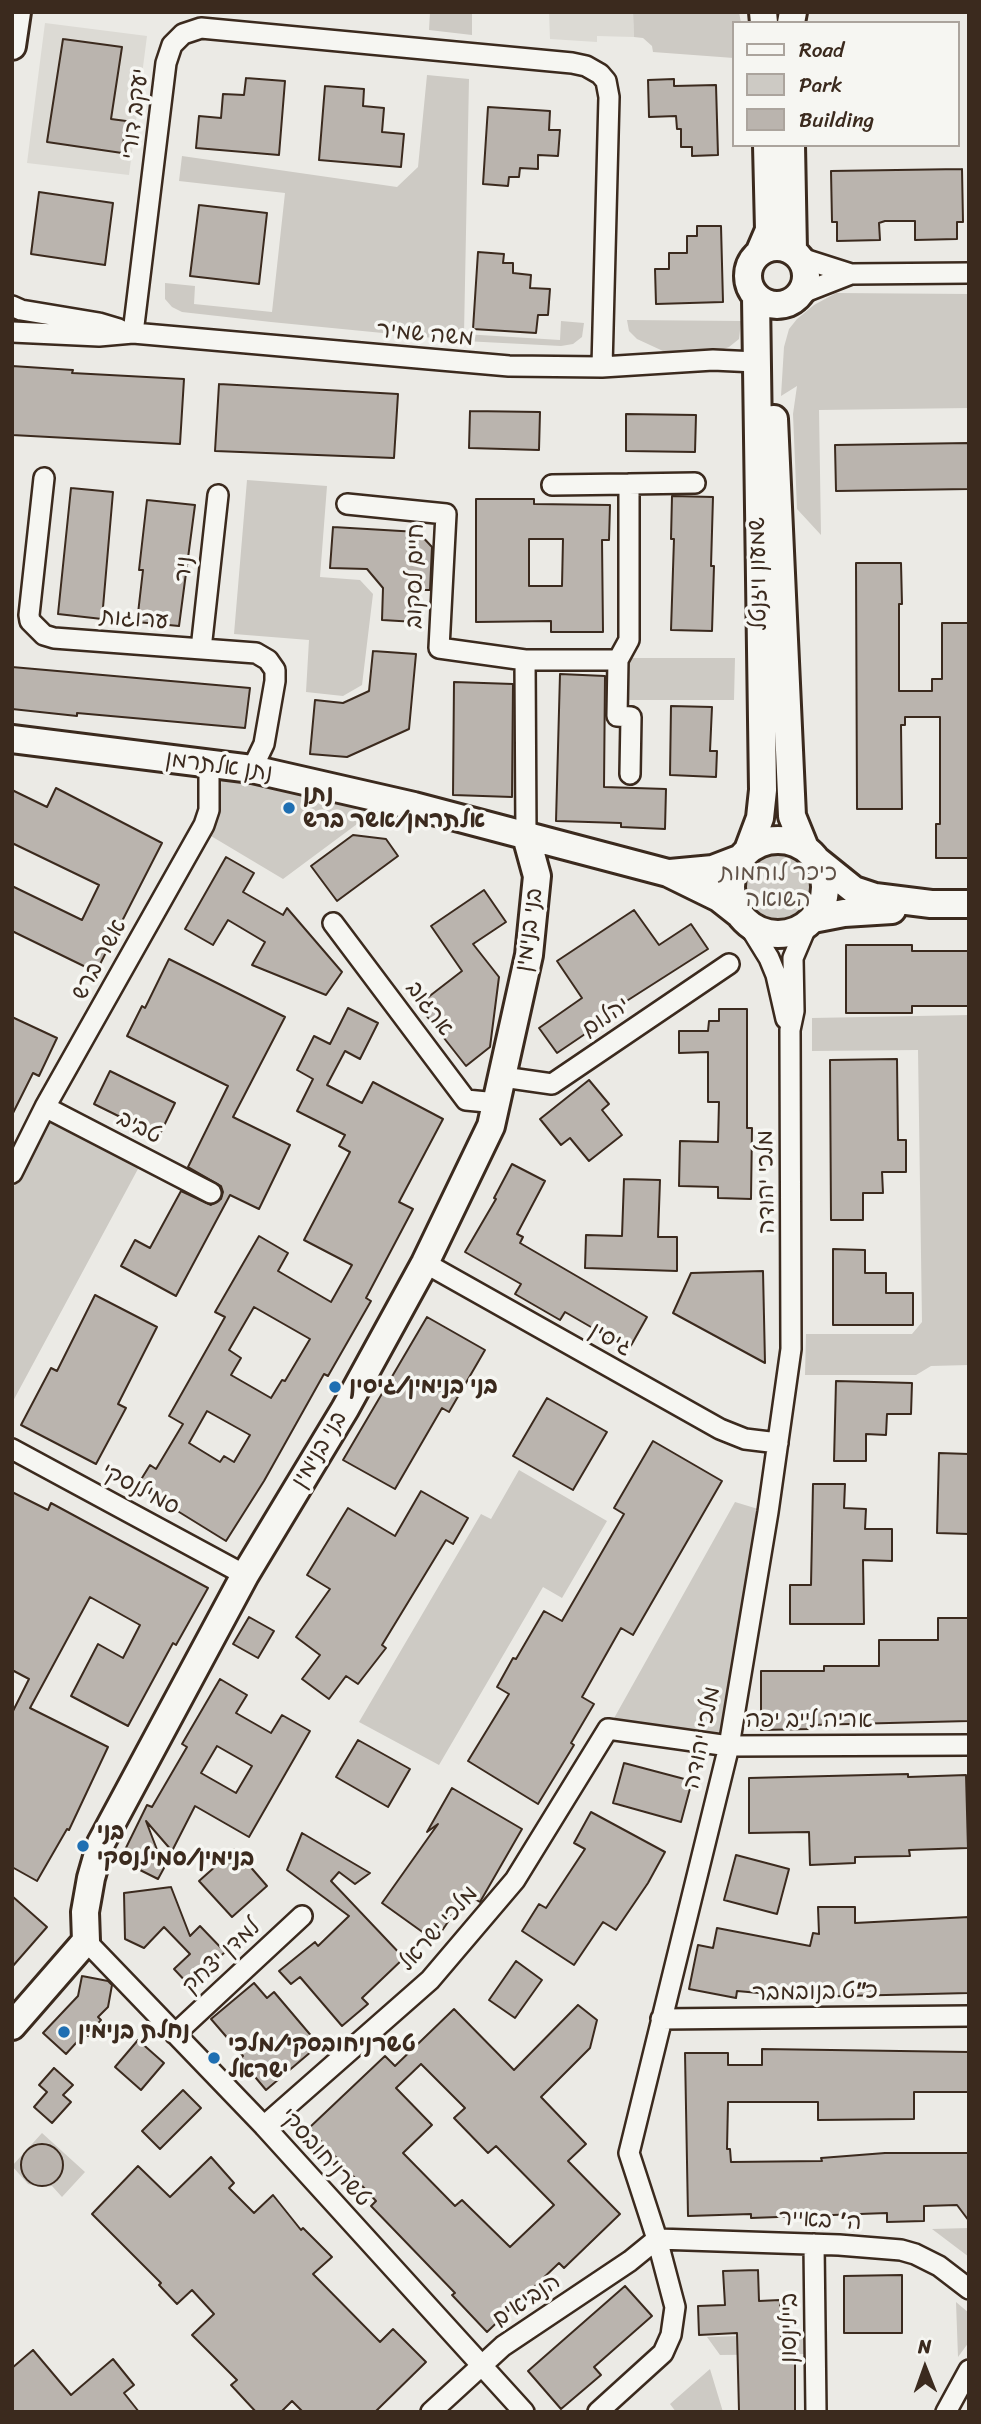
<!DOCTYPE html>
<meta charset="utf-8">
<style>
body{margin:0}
#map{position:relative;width:981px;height:2424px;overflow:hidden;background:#ebeae5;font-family:Sriracha,sans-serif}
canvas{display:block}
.frame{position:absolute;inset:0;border:14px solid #3b2a1e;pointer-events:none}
.legend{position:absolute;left:732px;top:21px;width:228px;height:126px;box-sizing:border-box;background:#f6f6f2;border:2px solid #aba49d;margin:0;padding:9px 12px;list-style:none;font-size:21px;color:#3b2a1e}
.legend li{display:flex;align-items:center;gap:14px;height:35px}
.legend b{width:35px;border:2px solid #aba49d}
.north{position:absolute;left:890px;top:2333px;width:70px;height:70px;-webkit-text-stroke:5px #f6f6f2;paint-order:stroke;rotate:359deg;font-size:19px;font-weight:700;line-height:28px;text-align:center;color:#3b2a1e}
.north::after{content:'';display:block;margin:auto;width:24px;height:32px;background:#3b2a1e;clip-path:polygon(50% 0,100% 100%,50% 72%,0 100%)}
</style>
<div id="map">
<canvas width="981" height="2424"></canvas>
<div class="frame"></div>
<ul class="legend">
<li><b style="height:9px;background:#f6f6f2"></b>Road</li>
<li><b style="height:19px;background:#cdcac4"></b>Park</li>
<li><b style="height:19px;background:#bab4ae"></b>Building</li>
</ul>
<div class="north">N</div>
</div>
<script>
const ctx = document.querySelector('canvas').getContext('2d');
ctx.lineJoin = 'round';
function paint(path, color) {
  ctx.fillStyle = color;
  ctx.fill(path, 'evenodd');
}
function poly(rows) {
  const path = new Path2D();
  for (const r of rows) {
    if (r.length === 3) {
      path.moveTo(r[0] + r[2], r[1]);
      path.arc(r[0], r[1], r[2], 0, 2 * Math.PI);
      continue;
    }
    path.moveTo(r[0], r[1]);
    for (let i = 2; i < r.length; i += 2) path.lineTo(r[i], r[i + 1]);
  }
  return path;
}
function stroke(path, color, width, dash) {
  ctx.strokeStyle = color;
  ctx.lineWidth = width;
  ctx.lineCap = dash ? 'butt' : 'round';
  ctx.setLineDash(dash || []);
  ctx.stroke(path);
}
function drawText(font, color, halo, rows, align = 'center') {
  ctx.font = font + ' Sriracha,"Playpen Sans Hebrew",sans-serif';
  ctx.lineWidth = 7;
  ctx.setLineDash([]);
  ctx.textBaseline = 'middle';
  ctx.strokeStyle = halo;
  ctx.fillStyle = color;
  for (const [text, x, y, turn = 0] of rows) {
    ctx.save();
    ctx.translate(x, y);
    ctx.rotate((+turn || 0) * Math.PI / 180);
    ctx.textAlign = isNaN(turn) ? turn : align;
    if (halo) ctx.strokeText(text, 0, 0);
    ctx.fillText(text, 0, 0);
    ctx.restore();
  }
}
paint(poly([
 [549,12,633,12,634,37,597,36,597,42,550,39],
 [45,23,147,36,129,175,27,163]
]), '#dcdad4');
paint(poly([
 [430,12,472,12,472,35,429,30],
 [633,12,739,12,741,23,734,23,734,58,653,52,652,46,643,38,634,37],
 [427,75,469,79,464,334,560,340,561,321,584,323,582,337,573,344,561,346,464,341,271,322,182,312,172,307,165,299,165,283,195,286,194,304,272,312,285,193,179,181,182,156,397,187,418,167],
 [836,293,969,294,969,408,819,410,821,535,797,509,793,414,797,386,781,396,784,347,789,329,797,319,814,305],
 [627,320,741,321,739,339,729,347,718,351,663,351,637,339,629,331],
 [247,480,327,486,320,577,360,580,373,594,362,685,343,696,306,692,309,640,234,634],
 [628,658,735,658,734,700,628,700],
 [223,768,384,804,283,879,206,833,218,811],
 [778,887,35],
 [969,1015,969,1365,931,1366,916,1375,805,1375,806,1334,912,1334,922,1322,918,1050,812,1051,812,1018],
 [50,1119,139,1167,12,1403,12,1190],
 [519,1470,607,1521,562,1598,543,1587,439,1765,359,1722,481,1514,491,1519],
 [735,1502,768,1512,729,1746,608,1729],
 [42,2133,85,2172,62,2197,52,2186,40,2187,28,2184,12,2166],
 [969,2228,969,2257,932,2229],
 [956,2302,969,2313,969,2342,958,2357],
 [805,2334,805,2354,720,2355,707,2337],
 [710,2369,723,2412,676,2412,670,2404]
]), '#cdcac4');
const building = poly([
 [63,39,122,47,111,119,126,121,122,153,47,142,63,39],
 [246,78,285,81,279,155,196,148,199,116,221,118,223,94,244,95,246,78],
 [674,79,674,86,716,85,718,155,692,156,692,147,681,147,681,129,677,129,676,116,649,117,648,80,674,79],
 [325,86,364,89,363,106,384,108,382,132,404,134,401,167,319,160,325,86],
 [488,107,550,111,549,130,560,130,558,156,538,155,538,169,520,168,519,177,509,177,508,186,483,184,488,107],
 [962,169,963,222,957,222,957,239,915,240,915,221,885,221,879,223,880,240,837,241,837,222,832,222,831,171,962,169],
 [39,192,113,203,105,265,31,254,39,192],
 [199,205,267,213,259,284,190,276,199,205],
 [697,226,721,226,723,302,656,304,655,269,669,269,669,253,687,253,687,236,697,236,697,226],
 [478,252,504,254,503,263,513,263,513,273,531,275,530,288,550,289,548,315,538,315,536,333,473,329,478,252],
 [12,366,73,370,72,373,184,379,180,444,12,435,12,366],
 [219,384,398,394,394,458,215,451,219,384],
 [470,411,540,412,539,450,469,448,470,411],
 [626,414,696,415,695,452,626,451,626,414],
 [969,443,969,489,836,491,835,445,969,443],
 [71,488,113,492,102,619,58,614,71,488],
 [672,496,713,497,711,566,714,566,712,631,671,630,674,539,671,539,672,496],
 [476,499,534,499,534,504,610,505,609,540,602,540,603,632,551,632,551,621,476,622,476,499],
 [529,539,563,539,562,586,529,586,529,539],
 [147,500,195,505,179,626,137,622,143,570,139,570,147,500],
 [333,527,418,532,432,547,430,590,418,590,416,622,382,620,383,588,367,569,330,568,333,527],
 [856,563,901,563,902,604,899,604,899,691,932,691,932,679,942,679,942,623,969,623,969,858,936,858,936,824,940,824,940,717,905,717,905,725,901,725,902,809,857,809,856,563],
 [373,651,416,654,409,729,347,757,310,754,315,700,343,703,369,691,373,651],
 [12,667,250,688,245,728,77,713,77,716,12,709,12,667],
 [560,674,605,676,604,787,666,789,665,829,621,827,621,823,556,821,560,674],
 [454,682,513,684,512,797,453,795,454,682],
 [671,706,712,707,710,751,717,751,716,777,670,775,671,706],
 [56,788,162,843,96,972,12,931,12,886,82,920,99,885,12,843,12,790,47,807,56,788],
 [353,835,386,839,398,856,337,901,311,866,353,835],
 [226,857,254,873,243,892,283,915,287,908,342,972,326,995,252,965,265,942,228,920,213,945,185,929,226,857],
 [484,890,506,922,473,944,499,977,490,1047,466,1066,418,1005,462,971,431,926,484,890],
 [634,910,659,945,691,924,708,949,625,1002,589,1027,591,1030,557,1053,539,1028,582,998,557,961,634,910],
 [846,945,912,945,912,951,969,951,969,1006,912,1006,912,1013,846,1013,846,945],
 [169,959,285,1017,233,1117,290,1145,259,1209,230,1195,176,1296,121,1266,135,1240,150,1248,181,1191,211,1205,221,1199,223,1192,221,1186,188,1167,228,1086,127,1036,142,1006,145,1008,169,959],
 [348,1008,378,1023,360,1059,345,1051,327,1085,362,1103,373,1082,443,1119,399,1202,413,1209,366,1298,371,1301,328,1376,324,1374,264,1481,226,1541,137,1486,150,1465,156,1469,183,1424,169,1416,225,1317,215,1312,259,1236,288,1253,278,1271,331,1302,352,1265,304,1240,350,1152,339,1146,345,1135,297,1111,313,1079,297,1070,314,1036,330,1044,348,1008],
 [254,1307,310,1339,285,1381,282,1380,271,1398,231,1375,241,1358,229,1350,254,1307],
 [207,1411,250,1435,234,1462,224,1456,220,1462,189,1443,207,1411],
 [719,1009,747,1009,747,1128,752,1128,751,1199,718,1198,718,1187,679,1186,680,1141,718,1142,719,1102,708,1102,708,1052,679,1053,679,1031,708,1031,709,1021,719,1021,719,1009],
 [12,1017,57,1038,39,1076,33,1073,12,1115,12,1017],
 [897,1059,898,1140,906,1140,906,1172,882,1172,883,1193,863,1193,863,1220,831,1220,830,1060,897,1059],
 [110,1071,175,1103,159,1136,94,1104,110,1071],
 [589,1080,609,1104,602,1110,622,1135,589,1161,570,1138,561,1145,540,1119,589,1080],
 [512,1164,545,1181,517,1234,523,1237,520,1243,647,1317,629,1349,565,1312,560,1320,515,1294,521,1284,465,1252,496,1199,494,1198,512,1164],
 [624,1179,660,1180,658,1237,677,1237,677,1271,585,1268,586,1235,622,1236,624,1179],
 [833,1249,865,1250,865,1273,886,1273,886,1293,913,1293,913,1325,833,1325,833,1249],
 [763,1271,765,1363,673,1313,691,1273,763,1271],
 [95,1295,157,1327,118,1404,126,1408,96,1464,21,1425,51,1368,57,1371,95,1295],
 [427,1317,485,1350,449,1412,442,1408,395,1489,343,1460,427,1317],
 [836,1381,912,1383,911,1414,887,1414,886,1435,866,1434,866,1461,834,1461,836,1381],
 [547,1398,607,1432,573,1490,513,1456,547,1398],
 [653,1441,722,1481,633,1635,621,1628,582,1697,594,1704,571,1743,574,1745,538,1804,468,1761,509,1694,497,1687,513,1658,516,1659,544,1611,562,1621,624,1514,614,1508,653,1441],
 [939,1453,969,1454,969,1534,937,1533,939,1453],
 [813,1484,845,1484,844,1508,866,1509,865,1529,892,1529,892,1561,863,1560,864,1624,790,1624,790,1585,811,1585,813,1484],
 [421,1491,468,1518,453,1544,446,1540,382,1645,386,1648,358,1684,346,1676,329,1699,302,1679,320,1655,296,1637,330,1589,307,1575,348,1508,395,1536,421,1491],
 [12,1492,48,1510,51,1503,208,1588,176,1645,173,1643,128,1726,71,1696,98,1644,123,1658,140,1625,90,1597,30,1708,108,1747,69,1830,67,1829,37,1881,12,1867,12,1713,29,1679,12,1670,12,1492],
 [249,1617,274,1631,258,1658,233,1644,249,1617],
 [938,1618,969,1618,969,1721,810,1725,810,1729,761,1730,761,1671,824,1671,824,1666,879,1666,879,1640,938,1640,938,1618],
 [220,1679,247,1695,236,1713,271,1733,282,1715,310,1731,249,1837,195,1806,172,1851,146,1821,164,1868,158,1879,120,1860,147,1805,152,1807,187,1747,182,1744,220,1679],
 [217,1746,252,1766,236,1793,201,1773,217,1746],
 [358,1740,410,1769,388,1807,336,1777,358,1740],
 [624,1763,692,1781,681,1822,613,1803,624,1763],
 [908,1774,908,1777,966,1775,968,1848,909,1850,910,1856,855,1857,855,1863,810,1865,809,1832,749,1833,749,1778,908,1774],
 [452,1788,522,1829,480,1902,462,1892,447,1913,452,1916,435,1941,382,1903,438,1824,427,1832,452,1788],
 [591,1812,665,1852,648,1883,616,1930,603,1922,574,1965,522,1931,539,1904,546,1908,585,1849,574,1843,591,1812],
 [302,1833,370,1873,355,1884,339,1872,331,1881,404,1958,362,1998,368,2004,342,2026,300,1977,291,1984,279,1971,315,1942,318,1946,349,1916,287,1870,302,1833],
 [235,1849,267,1886,232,1917,199,1881,235,1849],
 [736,1855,789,1869,777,1914,724,1900,736,1855],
 [171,1887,190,1936,200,1926,225,1952,189,1985,174,1969,190,1954,164,1927,144,1948,125,1939,124,1893,171,1887],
 [12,1896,47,1927,12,1967,12,1896],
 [818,1907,855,1907,855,1923,969,1917,969,1993,803,1997,737,1991,736,1998,689,1989,698,1945,713,1948,717,1928,810,1946,813,1933,819,1934,818,1907],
 [516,1961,542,1980,515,2018,489,2000,516,1961],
 [82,1976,108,1981,112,1985,108,2007,98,2017,101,2020,88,2036,85,2033,66,2054,43,2033,78,1996,82,1976],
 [254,1983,267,1998,274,1992,319,2045,266,2090,240,2059,243,2056,211,2019,254,1983],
 [578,2005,597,2020,590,2048,541,2097,586,2144,568,2161,620,2214,564,2268,559,2263,487,2332,452,2295,455,2293,371,2206,376,2201,309,2128,385,2056,395,2066,454,2009,514,2070,578,2005],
 [421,2064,465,2108,454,2118,488,2153,496,2146,554,2205,510,2247,462,2200,455,2206,403,2153,432,2125,396,2088,421,2064],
 [138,2040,164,2063,141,2090,115,2067,138,2040],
 [762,2049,969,2052,969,2092,914,2092,914,2119,818,2120,818,2102,728,2102,727,2149,730,2149,731,2162,822,2161,821,2158,885,2153,969,2153,969,2221,957,2205,924,2206,924,2221,887,2222,887,2213,751,2218,751,2214,688,2216,685,2053,728,2053,728,2065,762,2065,762,2049],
 [54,2068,73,2085,63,2095,71,2102,52,2123,34,2107,47,2092,39,2085,54,2068],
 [183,2090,201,2108,160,2149,142,2131,183,2090],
 [42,2165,21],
 [211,2157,234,2183,229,2188,254,2213,273,2195,301,2230,303,2228,332,2257,313,2274,380,2342,393,2329,426,2362,375,2412,303,2412,292,2401,281,2412,256,2412,231,2385,237,2380,192,2335,214,2314,192,2290,177,2304,159,2285,161,2283,92,2214,138,2166,170,2197,211,2157],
 [758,2270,759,2301,780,2300,782,2356,795,2356,795,2412,739,2411,737,2333,699,2335,698,2306,725,2305,723,2271,758,2270],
 [902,2275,902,2333,844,2333,844,2276,902,2275],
 [625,2286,652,2316,594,2367,601,2375,561,2409,528,2371,625,2286],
 [33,2350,71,2395,113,2359,134,2385,124,2393,139,2412,12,2412,12,2368,33,2350]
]);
paint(building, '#bab4ae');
stroke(building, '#3b2a1e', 2);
const street = poly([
 [801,258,851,274,969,273],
 [800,294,851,274],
 [12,306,21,310,99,323,119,329],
 [12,332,99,336,133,333,509,366,602,367,713,360,756,362],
 [133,333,166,63,172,45,183,34,201,28,572,63,586,66,600,74,606,81,609,97,602,367],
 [44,478,29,615,30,621,44,635,54,638,256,653,268,660,275,670,275,681,264,744,252,769],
 [629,484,695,483],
 [552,485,629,484,629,640,618,660,617,716,631,717,630,774],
 [347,504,446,514,439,648,525,660,526,836],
 [201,649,218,495],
 [525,660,618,660],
 [333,923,466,1100,497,1103],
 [748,924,769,958,776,975,786,1019],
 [503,1077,552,1084,729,964],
 [45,1107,211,1193],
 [12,1173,45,1107,204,825,209,810,209,766],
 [425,1263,720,1429,745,1439,778,1443],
 [12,1449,245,1575],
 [86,1941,264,2126,524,2412],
 [661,2019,969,2016],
 [175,2034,302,1916],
 [264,2126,430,1980,515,1880,608,1729,729,1746,969,1745],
 [657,2239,839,2245,901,2250,915,2254,939,2266,969,2289],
 [814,2244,816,2412],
 [431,2412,503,2346,630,2261,657,2239],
 [598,2412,663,2353,671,2335,675,2307,657,2239,629,2153,729,1746,768,1512,791,1349,790,1030,794,1011,793,958,807,925],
 [946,2412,969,2370]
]);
const secondary = poly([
 [763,12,764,23],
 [791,23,793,12],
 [12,46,17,12],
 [791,145,793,251],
 [777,276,29],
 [760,251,769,230,767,145],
 [774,419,792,816,805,848],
 [12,739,252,769,414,806,668,873,719,898,738,913],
 [778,887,47],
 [748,850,760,818,763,790,756,297],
 [818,861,854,890,875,897,931,904,969,904],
 [670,873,713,869,739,859],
 [813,919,844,913,892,910],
 [12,2026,86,1941,85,1912,91,1878,101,1843,245,1575,345,1409,425,1263,491,1126,529,955,537,876,526,836]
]);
stroke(street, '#3b2a1e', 24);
stroke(secondary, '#3b2a1e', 32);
stroke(street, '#f6f6f2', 19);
stroke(secondary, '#f6f6f2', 26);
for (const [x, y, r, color] of [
 [289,808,7,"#1f6fb2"],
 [335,1387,7,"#1f6fb2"],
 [83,1846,7,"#1f6fb2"],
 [64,2032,7,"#1f6fb2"],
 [214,2058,7,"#1f6fb2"]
]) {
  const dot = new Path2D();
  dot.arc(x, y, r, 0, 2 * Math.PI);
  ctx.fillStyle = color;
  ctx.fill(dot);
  stroke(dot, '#f6f6f2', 2.5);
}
drawText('23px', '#3b2a1e', '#f6f6f2', [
 ["יעקב דורי",136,114,-83],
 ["משה שמיר",425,335,5],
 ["ניר",185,569,-84],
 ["שמעון ויזנטל",759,574,-91],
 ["חיים לסקוב",416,576,-89],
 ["ערוגות",134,620,4],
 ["נתן אלתרמן",219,767,8],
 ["בני בנימין",530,930,-82],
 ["אשר ברש",100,960,-61],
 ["ארגוב",429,1009,53],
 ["יהלום",606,1018,-34],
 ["טביב",139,1128,27],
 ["מלכי יהודה",767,1182,-91],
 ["גיסין",610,1340,29],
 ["בני בנימין",320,1450,-59],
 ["סמילנסקי",140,1490,28],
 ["אריה לייב יפה",809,1721],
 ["מלכי יהודה",703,1738,-78],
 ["מלכי ישראל",439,1929,-48],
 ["למדן יצחק",222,1957,-43],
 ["כ\"ט בנובמבר",815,1993,-1],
 ["טשרניחובסקי",325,2158,48],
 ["ה' באייר",820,2221,3],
 ["הנביאים",527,2301,-34],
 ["ביילינסון",790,2328,-90]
]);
drawText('bold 23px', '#3b2a1e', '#f6f6f2', [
 ["נתן",303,795],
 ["אלתרמן/אשר ברש",303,821],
 ["בני בנימין/גיסין",349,1387],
 ["בני",97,1833],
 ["בנימין/סמילנסקי",97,1859],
 ["נחלת בנימין",78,2032],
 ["טשרניחובסקי/מלכי",228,2045],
 ["ישראל",228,2071]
], 'left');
drawText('23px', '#605248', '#f6f6f2', [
 ["כיכר לוחמות",778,874],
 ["השואה",778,900]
]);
</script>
